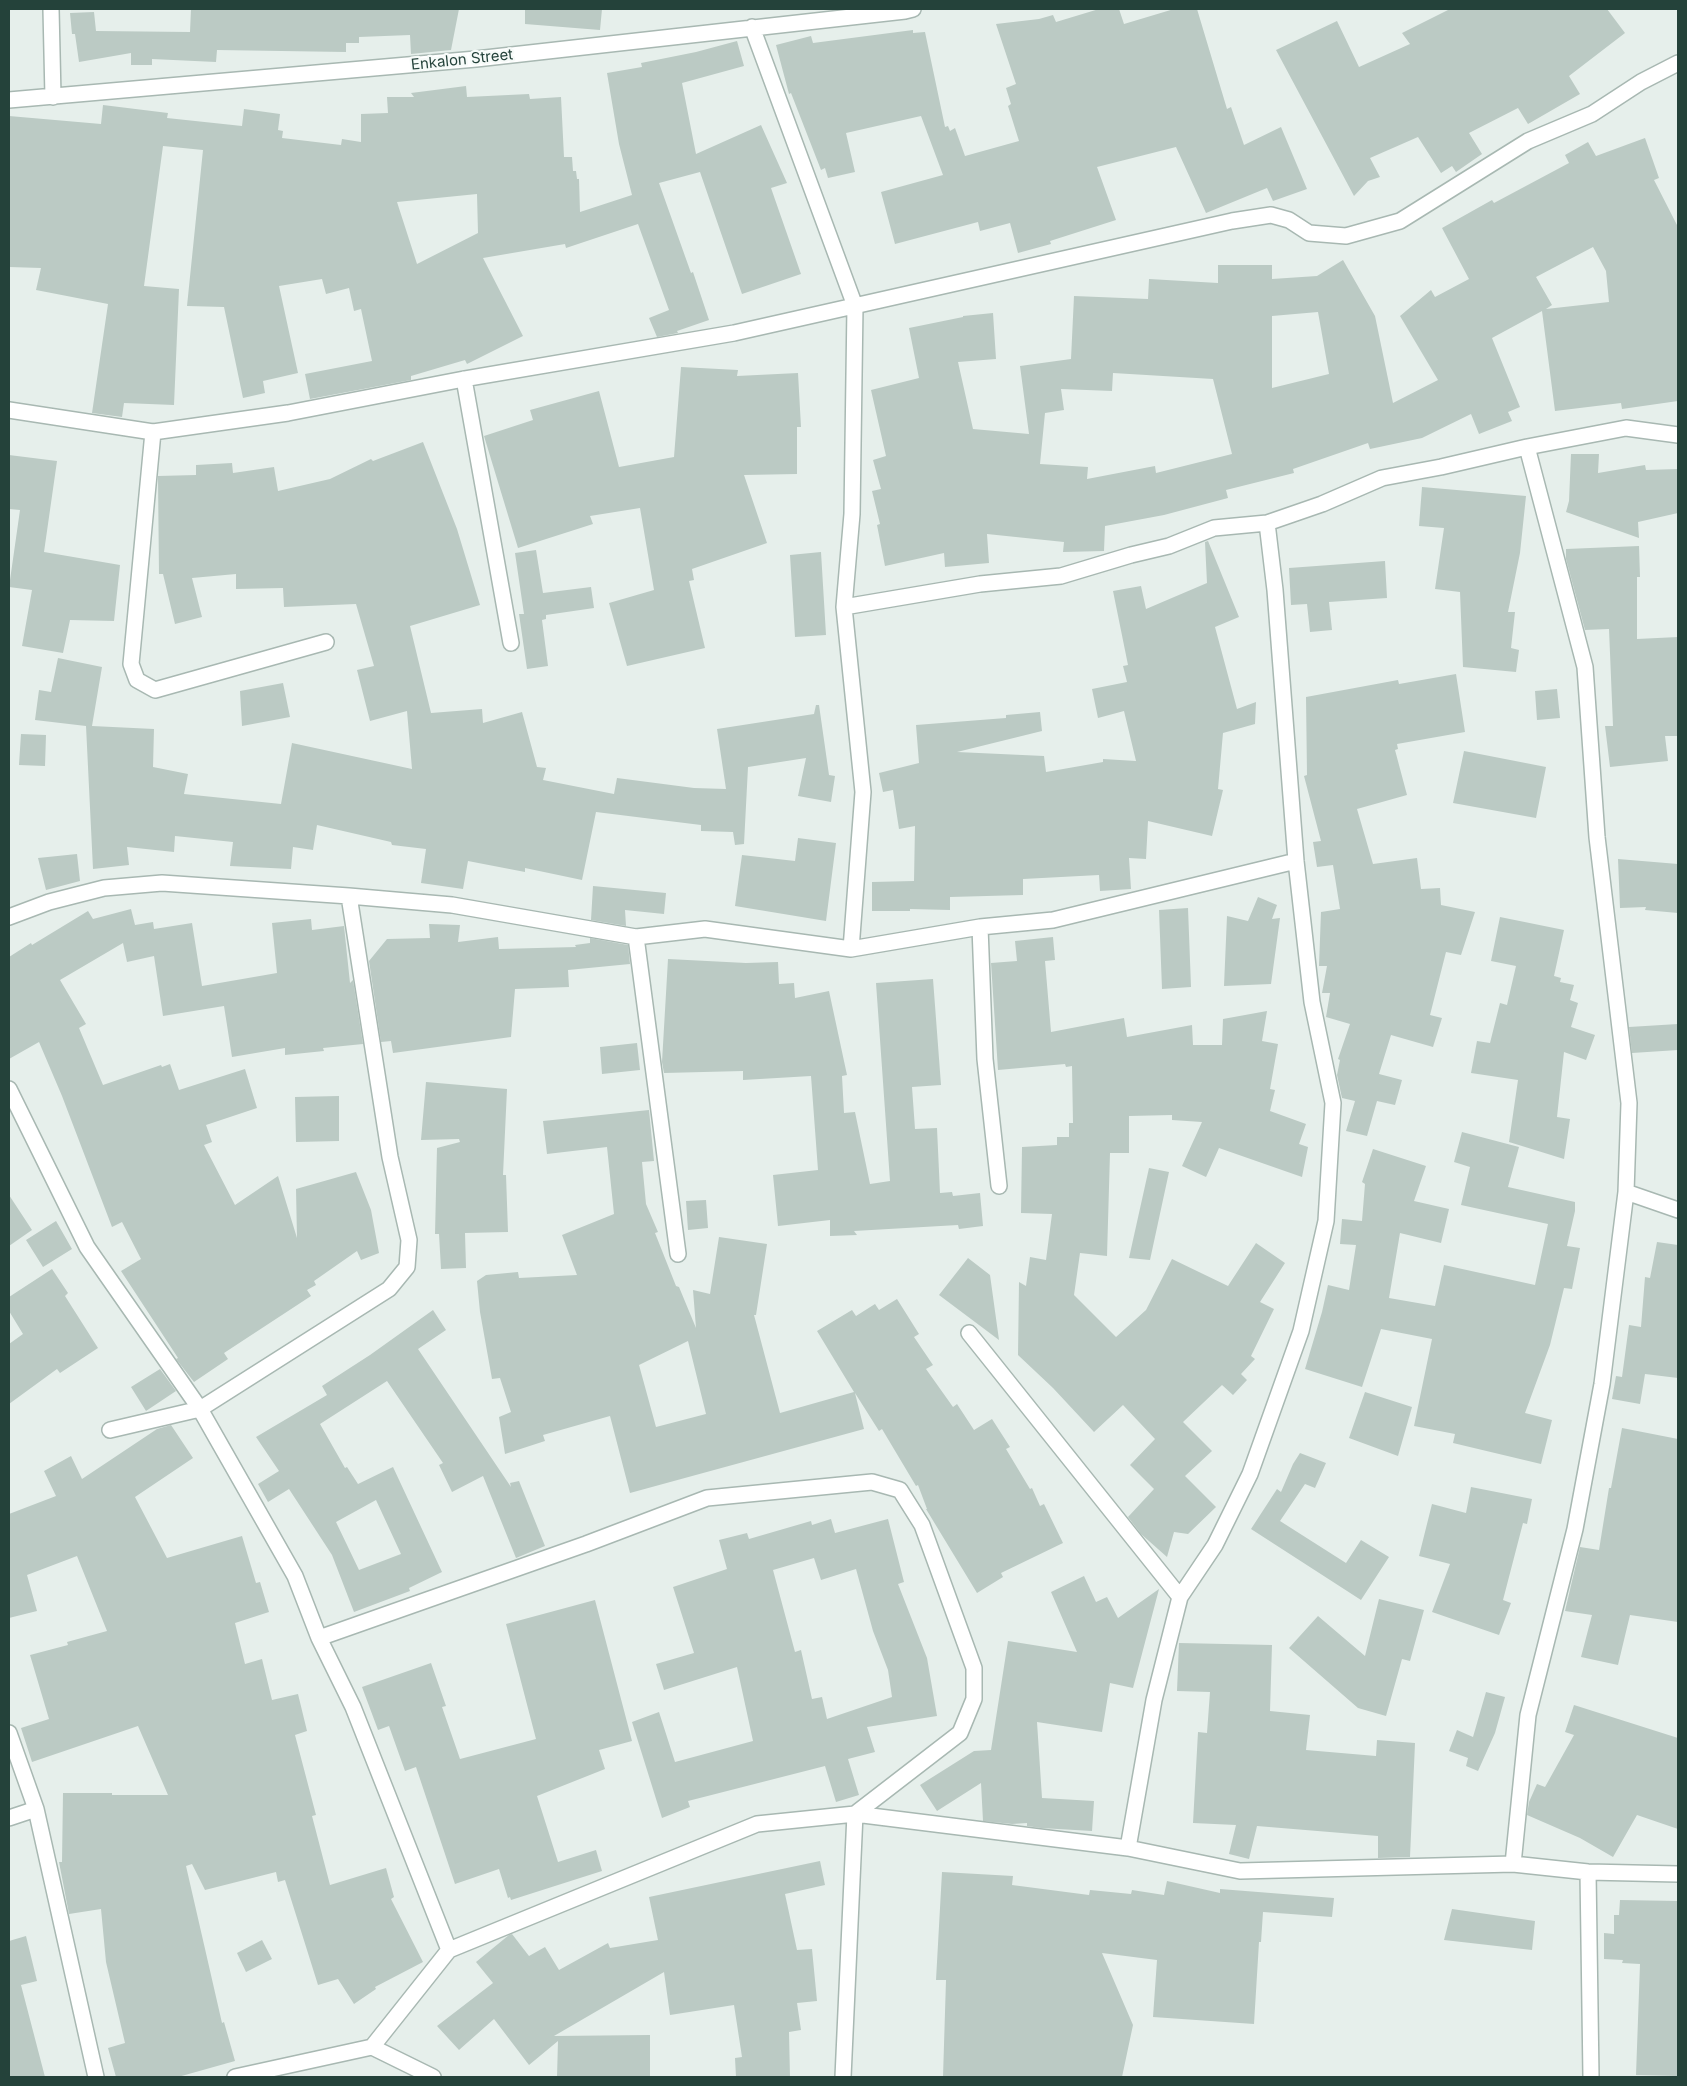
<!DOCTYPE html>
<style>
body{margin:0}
#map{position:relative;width:1687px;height:2086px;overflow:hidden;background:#e6efeb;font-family:Inter,sans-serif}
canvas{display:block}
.frame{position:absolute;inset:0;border:10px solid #24423a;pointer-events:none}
</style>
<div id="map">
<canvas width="1687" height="2086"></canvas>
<div class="frame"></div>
</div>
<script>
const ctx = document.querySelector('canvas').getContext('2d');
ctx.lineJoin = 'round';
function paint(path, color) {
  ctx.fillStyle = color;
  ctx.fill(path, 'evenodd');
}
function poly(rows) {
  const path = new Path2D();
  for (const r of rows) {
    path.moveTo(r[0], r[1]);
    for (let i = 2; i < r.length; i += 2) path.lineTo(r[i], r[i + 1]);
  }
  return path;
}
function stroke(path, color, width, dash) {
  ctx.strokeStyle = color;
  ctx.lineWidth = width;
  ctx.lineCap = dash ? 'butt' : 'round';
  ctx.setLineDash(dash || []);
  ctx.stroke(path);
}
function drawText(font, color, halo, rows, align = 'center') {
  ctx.font = font + ' Inter,sans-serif';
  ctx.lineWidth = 4.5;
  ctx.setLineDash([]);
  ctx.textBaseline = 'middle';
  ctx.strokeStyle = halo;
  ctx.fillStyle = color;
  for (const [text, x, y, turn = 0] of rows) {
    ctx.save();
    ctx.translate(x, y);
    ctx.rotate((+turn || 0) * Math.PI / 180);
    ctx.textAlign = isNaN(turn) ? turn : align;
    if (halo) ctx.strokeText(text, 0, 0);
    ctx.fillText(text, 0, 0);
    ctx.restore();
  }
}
paint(poly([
 [191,9,459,9,451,50,411,54,410,35,359,37,359,43,346,43,346,52,217,50,216,62,152,59,152,65,131,65,131,53,79,62,75,34,72,34,70,13,94,12,96,31,190,32],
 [525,9,602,9,600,30,525,24],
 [1099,9,1119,9,1124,24,1174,9,1197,9,1227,109,1231,107,1244,145,1281,127,1307,189,1273,201,1267,188,1206,213,1176,147,1097,167,1116,220,1050,241,1051,244,1018,253,1010,223,980,231,978,222,895,244,881,192,943,175,921,116,846,133,855,172,828,178,825,168,821,170,791,93,789,94,776,45,811,36,813,43,913,30,913,33,925,32,945,127,948,126,950,131,955,128,965,156,1019,141,1008,106,1011,104,1006,88,1016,84,996,24,1039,19,1053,15,1056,22],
 [1450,9,1607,9,1625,33,1569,76,1580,94,1528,124,1518,108,1469,133,1482,154,1456,172,1452,166,1441,173,1418,137,1370,158,1380,177,1368,181,1354,196,1276,50,1337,21,1359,67,1410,44,1402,33],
 [737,41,744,66,682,83,696,154,761,125,787,183,771,188,801,274,742,294,700,172,659,183,691,273,693,272,709,320,677,331,678,333,657,337,649,318,669,310,638,224,566,248,565,244,483,258,523,336,467,364,465,360,411,376,411,380,310,399,305,374,372,361,361,309,354,311,349,288,326,294,322,279,279,286,298,373,263,381,265,393,243,398,224,307,187,306,203,150,163,146,144,286,179,289,174,405,124,403,122,417,92,413,108,304,36,290,41,268,9,267,9,116,101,124,103,105,168,113,167,118,242,126,244,109,280,114,278,130,283,131,282,138,341,145,342,139,361,142,361,114,388,113,387,97,414,97,411,93,466,86,467,97,529,94,530,99,561,97,564,157,572,157,573,171,576,171,577,179,579,179,580,212,632,195,619,144,607,73,642,67,641,63,696,52],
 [477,194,478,233,417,264,397,202],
 [1645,138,1659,178,1654,180,1678,227,1678,401,1622,409,1621,403,1555,411,1542,311,1492,338,1520,407,1508,412,1512,421,1479,434,1471,414,1422,438,1370,449,1368,443,1293,469,1294,473,1226,490,1228,498,1164,515,1105,526,1104,551,1063,552,1064,542,987,534,989,563,945,567,944,553,885,566,877,525,880,524,872,491,881,489,873,460,886,456,871,390,919,378,909,328,963,317,963,316,993,313,996,359,958,362,973,429,1029,434,1020,366,1071,359,1074,296,1148,299,1149,279,1218,283,1218,265,1272,265,1272,279,1317,276,1343,260,1375,316,1393,403,1438,380,1400,316,1431,290,1435,297,1469,279,1442,228,1492,200,1494,203,1569,163,1565,155,1588,142,1596,156],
 [1593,247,1606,271,1609,302,1546,309,1552,305,1536,277],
 [1318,312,1329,374,1272,388,1272,316],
 [1113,373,1213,379,1232,454,1156,473,1155,466,1087,479,1088,467,1040,464,1045,413,1064,410,1061,389,1112,391],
 [681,367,738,370,737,376,798,373,801,427,797,427,797,474,744,475,767,543,692,569,694,580,689,581,705,648,627,666,609,603,654,590,640,508,590,516,593,524,518,548,484,436,533,420,530,410,599,391,619,467,674,457],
 [423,442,457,529,480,605,410,626,431,713,482,709,483,723,522,712,537,767,546,768,543,780,614,794,617,778,694,788,726,789,717,729,814,714,816,705,819,705,829,775,835,776,831,802,798,796,806,758,748,767,744,844,735,845,733,832,701,831,701,825,596,812,582,880,525,868,525,872,468,861,463,889,421,883,426,849,392,845,391,842,317,825,313,850,293,847,291,869,230,866,233,842,175,836,174,852,127,847,129,865,93,869,86,726,35,720,39,690,51,692,58,658,102,667,92,726,154,729,153,767,188,774,184,794,281,804,292,743,412,769,407,711,370,721,357,670,374,666,356,604,284,607,283,588,236,589,236,574,192,578,202,617,175,624,163,574,159,574,158,478,158,476,196,475,196,465,232,463,233,473,274,467,278,491,330,479,371,459,373,461],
 [1571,454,1599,454,1598,473,1645,465,1646,470,1678,469,1678,513,1638,522,1639,538,1566,512,1569,501],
 [9,455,57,461,44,552,120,565,114,621,70,620,63,653,22,646,32,590,9,587,20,510,9,509],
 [1422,487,1526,496,1520,553,1508,612,1515,612,1511,648,1519,650,1516,672,1463,667,1460,592,1435,589,1444,528,1419,526],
 [1208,541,1239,617,1215,627,1237,709,1256,702,1255,724,1223,733,1218,789,1223,790,1212,836,1148,821,1146,859,1129,858,1131,889,1100,891,1099,875,1023,879,1023,895,950,897,950,910,910,909,910,911,872,911,872,882,914,881,915,826,899,829,893,790,883,792,879,773,919,763,916,725,1006,718,1006,715,1040,712,1042,731,957,752,1044,756,1046,772,1103,762,1103,759,1136,761,1124,711,1098,718,1092,689,1127,682,1123,666,1128,665,1113,591,1141,586,1146,609,1207,583,1205,542],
 [1639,546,1640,577,1637,577,1637,639,1678,637,1678,736,1665,736,1668,761,1610,767,1605,726,1613,726,1609,629,1585,630,1566,559,1566,549],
 [536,550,543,593,591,587,594,608,546,615,546,619,542,620,548,666,527,669,519,614,524,614,515,553],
 [821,552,826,635,795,637,790,555],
 [1385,561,1387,598,1329,602,1332,630,1310,632,1307,604,1291,605,1289,568],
 [1456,674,1465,732,1397,744,1398,749,1395,750,1407,795,1357,809,1373,864,1417,858,1421,889,1440,888,1441,905,1475,912,1461,955,1446,952,1430,1015,1442,1018,1433,1047,1391,1035,1379,1074,1402,1080,1395,1105,1377,1101,1367,1136,1346,1131,1355,1101,1342,1098,1337,1075,1340,1060,1338,1059,1350,1024,1326,1017,1330,993,1322,993,1327,966,1319,966,1321,912,1340,909,1333,865,1317,867,1313,842,1321,841,1304,776,1307,775,1306,697,1398,680,1399,684],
 [283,683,290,717,242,726,240,691],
 [1557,689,1560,718,1537,720,1535,691],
 [21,734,46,735,45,766,19,765],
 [1464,751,1546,767,1536,818,1453,803],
 [798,838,836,843,826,921,735,906,742,855,795,861],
 [77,854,80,881,46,890,38,858],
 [1618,859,1678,864,1678,913,1645,910,1646,907,1620,908],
 [593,886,666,893,664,914,625,910,626,926,591,920],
 [1258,897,1277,905,1272,919,1280,918,1271,984,1224,986,1227,916,1248,921],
 [1188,908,1191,987,1162,989,1159,910],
 [131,909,135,925,153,922,154,929,192,923,202,986,277,973,272,923,311,919,312,930,344,926,350,983,353,980,363,1044,323,1048,324,1051,285,1055,285,1048,232,1057,224,1006,163,1016,154,956,127,962,123,943,60,980,86,1024,79,1028,103,1085,161,1065,162,1067,170,1064,179,1090,245,1069,257,1108,206,1125,212,1142,204,1145,235,1205,278,1176,297,1238,296,1189,356,1172,371,1210,379,1253,361,1260,357,1251,314,1281,316,1285,307,1290,311,1296,224,1353,228,1359,194,1382,176,1359,178,1358,121,1271,141,1259,122,1222,112,1227,62,1096,39,1042,9,1059,9,957,31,943,32,945,88,911,93,919],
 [1500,917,1564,930,1554,976,1561,978,1560,982,1574,985,1570,1000,1578,1003,1571,1027,1595,1035,1586,1060,1564,1052,1557,1117,1570,1119,1564,1159,1509,1142,1518,1080,1471,1073,1477,1041,1490,1043,1500,1003,1507,1005,1516,966,1491,961],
 [429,924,460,925,458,942,498,937,499,949,576,947,575,945,590,943,590,938,628,945,630,964,568,970,569,987,515,989,511,1037,393,1053,391,1041,381,1042,369,961,387,939,430,938],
 [1053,937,1055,960,1045,961,1051,1032,1124,1018,1127,1037,1192,1025,1193,1045,1222,1045,1223,1019,1267,1011,1262,1041,1278,1044,1270,1089,1275,1090,1270,1111,1306,1124,1299,1144,1308,1147,1302,1177,1219,1148,1206,1177,1182,1166,1202,1122,1172,1120,1172,1115,1129,1116,1129,1153,1110,1153,1107,1256,1080,1253,1074,1295,1116,1337,1146,1310,1172,1259,1228,1286,1256,1243,1285,1263,1260,1302,1274,1309,1251,1356,1255,1359,1241,1374,1247,1380,1233,1395,1222,1385,1183,1422,1212,1451,1185,1476,1216,1507,1188,1534,1174,1532,1167,1557,1141,1534,1128,1517,1154,1489,1130,1465,1155,1439,1123,1405,1094,1432,1053,1388,1018,1355,1019,1282,1026,1286,1030,1257,1046,1260,1052,1214,1021,1213,1022,1147,1057,1145,1057,1137,1069,1137,1069,1123,1073,1123,1072,1066,1066,1067,1065,1064,998,1070,991,963,1017,961,1015,941],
 [668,959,746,963,778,962,779,984,794,983,795,998,829,991,847,1075,842,1076,844,1113,855,1112,870,1184,890,1181,876,983,933,979,941,1085,912,1087,915,1129,937,1128,940,1193,952,1192,953,1196,980,1193,983,1226,959,1229,958,1225,854,1231,857,1235,830,1236,830,1220,778,1226,773,1175,818,1170,811,1076,743,1080,743,1071,664,1073,662,1062],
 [1678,1024,1678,1050,1632,1053,1629,1027],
 [637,1043,640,1070,602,1074,600,1047],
 [426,1082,507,1089,503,1175,506,1175,508,1232,465,1233,466,1268,441,1269,439,1234,435,1234,437,1148,460,1142,459,1139,421,1140],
 [339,1096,339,1141,296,1142,295,1097],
 [649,1110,654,1161,642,1162,646,1204,658,1232,655,1233,676,1286,679,1287,696,1328,693,1290,710,1294,719,1237,767,1244,756,1315,754,1315,780,1413,854,1392,817,1331,852,1310,856,1316,875,1304,879,1310,897,1299,919,1334,914,1337,933,1365,926,1369,953,1407,957,1404,974,1430,992,1419,1010,1447,1006,1449,1030,1489,1032,1488,1040,1506,1044,1504,1063,1543,1001,1573,1003,1577,977,1593,926,1509,927,1509,918,1485,916,1486,882,1429,879,1431,855,1393,864,1429,630,1493,610,1416,543,1435,545,1441,505,1454,499,1417,511,1412,500,1378,492,1379,480,1312,477,1281,486,1275,518,1272,519,1278,577,1275,562,1235,614,1214,607,1147,547,1154,543,1121],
 [688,1341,706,1414,656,1427,639,1365],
 [1462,1132,1519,1147,1508,1187,1575,1202,1575,1211,1567,1246,1580,1248,1572,1289,1564,1288,1550,1345,1525,1413,1552,1420,1541,1464,1453,1443,1455,1434,1414,1426,1432,1339,1381,1329,1362,1387,1305,1369,1322,1312,1328,1285,1349,1290,1356,1245,1340,1244,1342,1219,1362,1221,1365,1184,1362,1182,1373,1149,1426,1166,1414,1201,1449,1209,1441,1243,1400,1233,1389,1298,1435,1306,1444,1265,1535,1285,1548,1224,1461,1205,1470,1167,1454,1162],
 [1149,1168,1169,1172,1150,1260,1129,1258],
 [9,1195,32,1230,9,1246],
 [706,1200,708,1228,688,1230,686,1201],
 [56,1221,72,1249,43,1267,26,1240],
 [1657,1242,1678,1245,1678,1378,1645,1374,1640,1404,1612,1399,1616,1376,1622,1377,1629,1325,1641,1327,1645,1277,1650,1278],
 [968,1258,990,1275,999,1340,939,1295],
 [52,1269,68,1293,65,1296,98,1348,60,1373,57,1369,9,1404,9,1344,23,1334,9,1311,9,1297],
 [433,1310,446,1330,418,1349,511,1487,510,1483,519,1481,545,1546,516,1558,483,1476,452,1492,439,1465,443,1463,387,1381,320,1424,345,1468,347,1467,358,1484,393,1467,442,1572,409,1588,410,1591,354,1612,332,1555,289,1489,268,1502,258,1484,279,1471,256,1437,327,1395,322,1386,370,1355],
 [376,1500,401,1554,359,1570,336,1522],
 [160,1369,176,1391,146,1411,131,1387],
 [1365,1392,1412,1407,1398,1456,1349,1438],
 [171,1425,193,1458,135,1497,167,1558,242,1536,256,1583,260,1582,269,1612,235,1623,245,1664,262,1659,272,1700,298,1694,307,1731,295,1735,316,1815,312,1816,330,1885,386,1868,394,1897,391,1899,423,1962,375,1987,376,1989,354,2004,338,1979,318,1985,285,1880,278,1882,276,1872,205,1890,192,1864,186,1866,222,2023,224,2022,235,2061,178,2077,116,2077,108,2048,125,2043,106,1962,101,1909,69,1914,59,1862,62,1862,63,1793,112,1793,112,1795,168,1795,138,1726,32,1762,21,1728,49,1719,30,1655,68,1645,67,1642,107,1631,77,1556,27,1575,37,1611,9,1618,9,1514,56,1496,44,1471,71,1456,82,1479,157,1429],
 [1622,1428,1678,1439,1678,1622,1630,1615,1618,1665,1581,1657,1592,1615,1565,1611,1580,1547,1599,1550,1609,1488,1611,1488],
 [1300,1453,1326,1463,1315,1488,1305,1484,1280,1521,1346,1563,1361,1540,1389,1557,1361,1600,1251,1529,1277,1489,1281,1492,1293,1464],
 [1471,1487,1532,1499,1527,1524,1523,1523,1503,1600,1511,1603,1499,1635,1432,1612,1450,1564,1419,1556,1432,1504,1466,1513],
 [831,1519,835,1533,888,1519,904,1582,898,1584,927,1658,937,1716,867,1727,875,1752,848,1759,859,1795,836,1802,825,1766,688,1801,690,1807,662,1818,632,1722,659,1712,675,1762,753,1741,737,1667,664,1690,656,1664,694,1653,673,1587,727,1569,719,1540,747,1533,749,1539,811,1521,812,1525],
 [814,1558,821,1580,856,1569,873,1631,888,1670,892,1697,827,1719,822,1697,812,1699,801,1650,795,1652,773,1570],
 [1084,1576,1096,1602,1107,1597,1118,1618,1159,1589,1133,1688,1110,1683,1102,1732,1037,1722,1042,1798,1094,1801,1092,1831,1041,1828,1027,1826,1027,1823,1012,1824,983,1821,981,1783,937,1811,920,1785,974,1751,991,1750,1008,1641,1077,1652,1051,1592],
 [1379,1599,1424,1610,1410,1661,1402,1659,1386,1716,1358,1708,1289,1648,1318,1616,1365,1656],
 [595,1600,632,1741,599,1750,605,1769,537,1796,558,1862,596,1850,602,1871,511,1900,510,1897,508,1898,499,1869,455,1884,416,1767,405,1771,389,1726,378,1730,362,1687,431,1663,446,1706,442,1707,460,1759,536,1739,506,1624],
 [1179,1643,1272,1645,1270,1711,1310,1715,1306,1750,1376,1756,1377,1740,1415,1743,1410,1857,1378,1858,1378,1836,1257,1826,1249,1859,1229,1854,1236,1825,1193,1823,1198,1732,1207,1733,1210,1692,1177,1691],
 [1486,1692,1505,1697,1495,1733,1478,1771,1466,1766,1468,1758,1449,1751,1457,1730,1473,1737],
 [1574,1705,1678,1738,1678,1829,1637,1815,1613,1857,1580,1838,1527,1815,1529,1802,1537,1784,1545,1787,1574,1735,1565,1732],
 [820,1861,825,1885,785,1894,797,1950,812,1949,817,2001,797,2003,801,2030,789,2032,790,2077,736,2077,735,2058,742,2057,734,2005,670,2015,664,1972,554,2036,650,2035,650,2077,557,2077,558,2041,529,2065,494,2019,459,2050,437,2026,493,1983,476,1962,509,1935,512,1934,529,1956,545,1947,559,1970,608,1943,610,1948,658,1940,649,1897],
 [942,1872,1013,1876,1012,1885,1089,1895,1090,1890,1131,1894,1132,1890,1164,1895,1167,1881,1220,1893,1220,1889,1334,1898,1332,1917,1263,1912,1261,1942,1259,1942,1254,2024,1153,2017,1157,1960,1102,1953,1133,2025,1122,2077,943,2077,946,1980,936,1980],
 [1620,1900,1678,1901,1678,2076,1636,2075,1640,1964,1622,1963,1623,1960,1604,1959,1604,1933,1614,1934,1614,1915,1619,1915],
 [1452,1909,1535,1921,1532,1950,1444,1940],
 [26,1936,37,1981,21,1985,45,2077,9,2077,9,1941],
 [262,1940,272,1959,246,1972,237,1953]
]), '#bbcac4');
const minor = poly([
 [51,9,53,97],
 [752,27,855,306,852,514,844,607,863,792,851,949],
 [9,100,476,59,905,11,913,9],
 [464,379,511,643],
 [9,410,153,432,288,413,464,379,734,333,1232,221,1271,215,1289,220,1309,233,1346,236,1400,221,1528,141,1592,114,1641,82,1678,63],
 [153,432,131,664,137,680,155,690,326,642],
 [844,607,980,584,1061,576,1131,555,1169,546,1214,528,1267,523,1322,504,1382,478,1441,467,1527,447,1626,428,1678,435],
 [9,917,49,902,104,888,162,883,349,896,452,905,636,937,705,929,851,949,980,927,1053,920,1296,861],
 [980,927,985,1059,999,1186],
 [636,937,678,1254],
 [9,1089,87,1247,200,1409,295,1576,319,1638,353,1707,449,1950],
 [1626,1192,1678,1210],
 [969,1333,1180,1597],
 [110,1430,200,1409,389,1289,407,1267,409,1240,390,1157,349,896],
 [319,1638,586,1544,707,1498,872,1482,900,1490,922,1525,974,1668,974,1699,960,1733,855,1814,843,2077],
 [9,1733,36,1809,96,2077],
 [9,1818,36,1809],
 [1128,1848,1154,1700,1180,1597,1215,1545,1250,1474,1301,1331,1326,1221,1333,1103,1312,1002,1296,861,1275,590,1267,523],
 [1513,1864,1528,1715,1575,1529,1602,1384,1626,1192,1629,1103,1597,837,1585,667,1527,447],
 [1588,1872,1591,2077],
 [372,2047,433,2077],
 [235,2077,372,2047,449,1950,757,1824,855,1814,1128,1848,1240,1871,1513,1864,1588,1872,1678,1874]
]);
stroke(minor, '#a8b8b2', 18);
stroke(minor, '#fff', 15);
drawText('15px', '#24423a', '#f7fbf9', [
 ["Enkalon Street",462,60,-6]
]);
</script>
